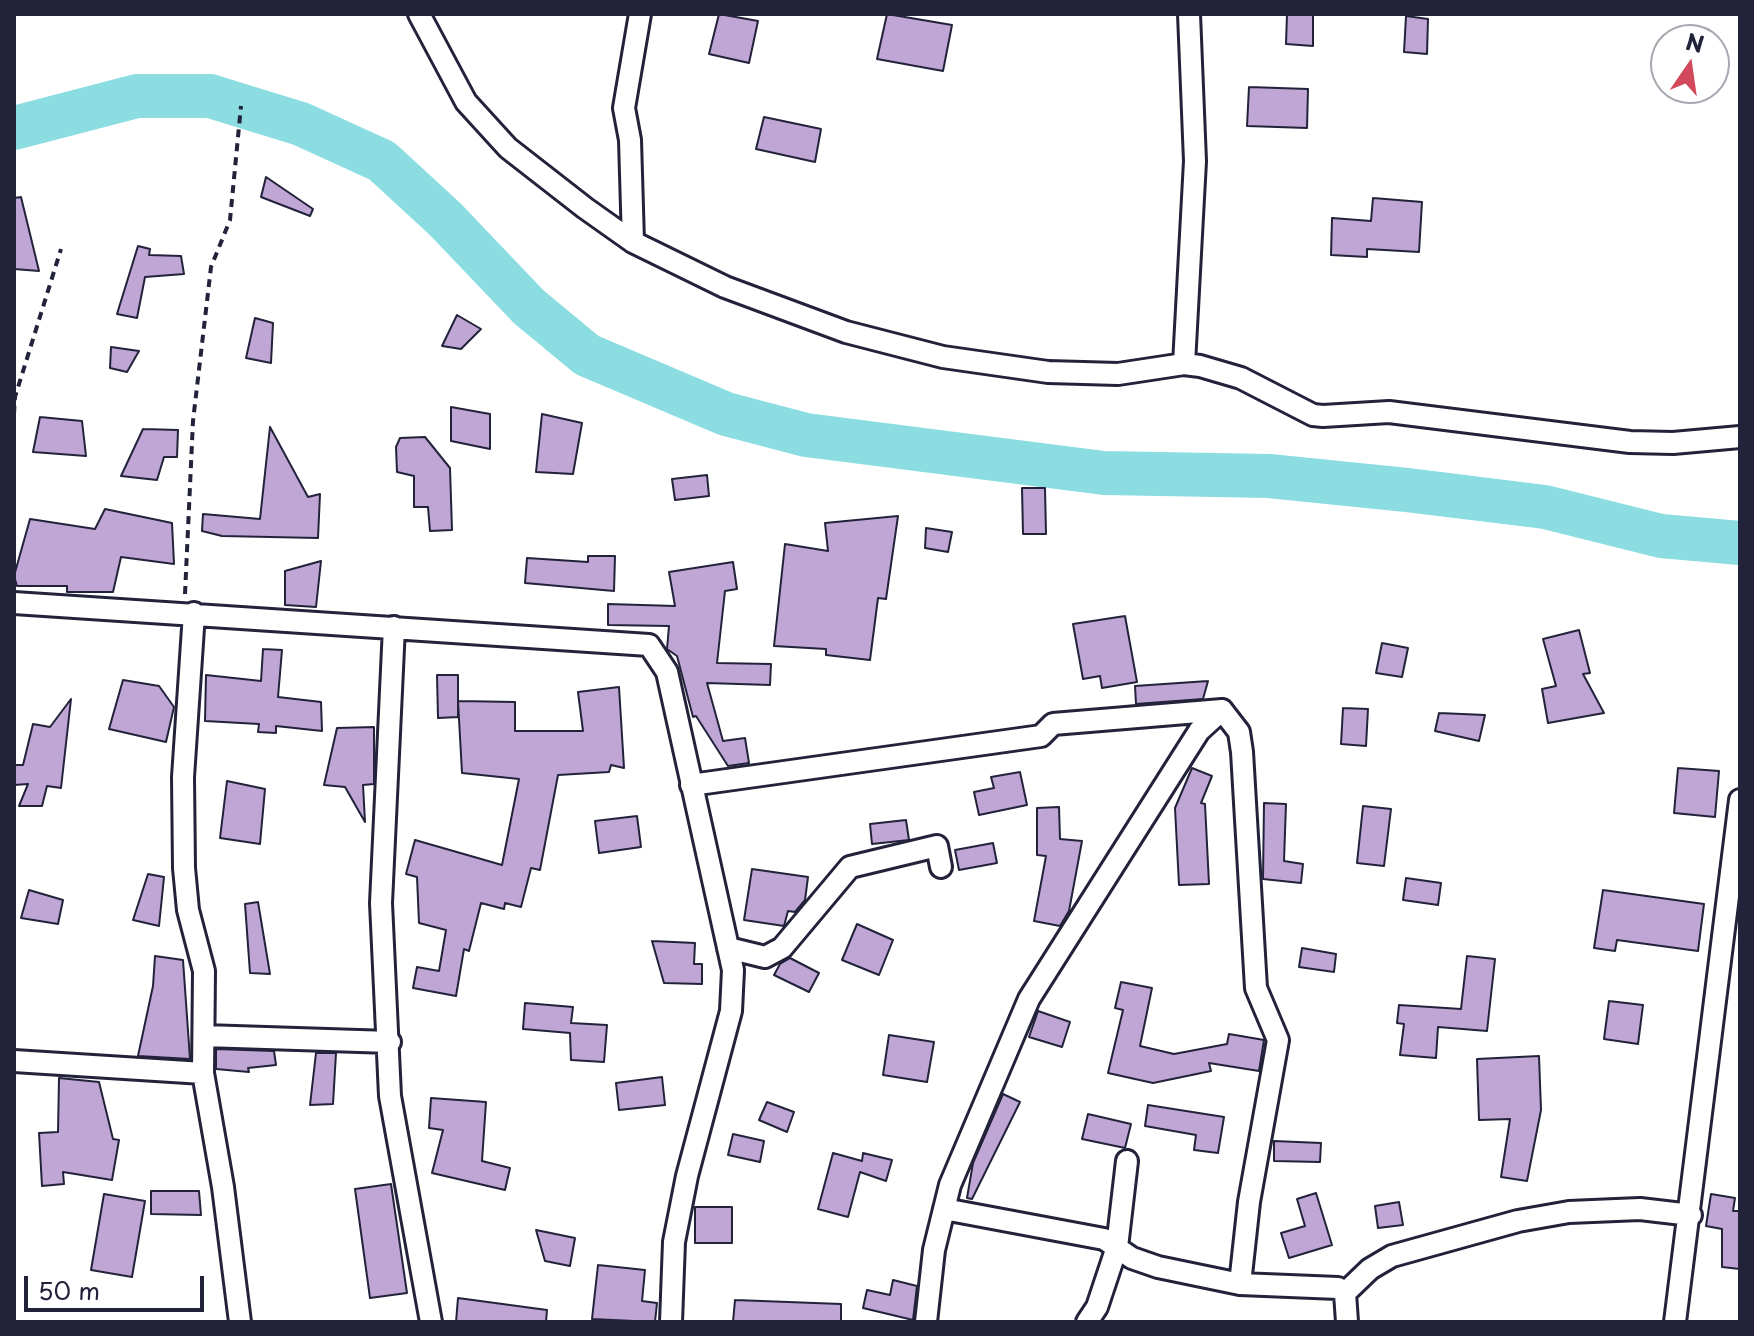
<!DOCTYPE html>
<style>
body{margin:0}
#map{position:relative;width:1754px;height:1336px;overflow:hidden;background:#fff;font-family:"Playpen Sans",sans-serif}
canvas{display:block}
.frame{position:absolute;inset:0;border:16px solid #22223b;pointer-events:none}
.north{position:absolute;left:1650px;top:24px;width:80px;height:80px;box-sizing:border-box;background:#fff;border:2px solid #a7a7b1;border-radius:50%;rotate:13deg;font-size:22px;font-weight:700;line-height:32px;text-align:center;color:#22223b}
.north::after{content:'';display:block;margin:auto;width:28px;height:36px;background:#d1495b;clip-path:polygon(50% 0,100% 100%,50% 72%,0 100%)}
.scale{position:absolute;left:24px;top:1276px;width:180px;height:36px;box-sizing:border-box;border:4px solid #22223b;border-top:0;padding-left:10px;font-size:24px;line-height:28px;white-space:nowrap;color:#22223b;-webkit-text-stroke:6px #fff;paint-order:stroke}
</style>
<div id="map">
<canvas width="1754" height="1336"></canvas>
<div class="frame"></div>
<div class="north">N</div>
<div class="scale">50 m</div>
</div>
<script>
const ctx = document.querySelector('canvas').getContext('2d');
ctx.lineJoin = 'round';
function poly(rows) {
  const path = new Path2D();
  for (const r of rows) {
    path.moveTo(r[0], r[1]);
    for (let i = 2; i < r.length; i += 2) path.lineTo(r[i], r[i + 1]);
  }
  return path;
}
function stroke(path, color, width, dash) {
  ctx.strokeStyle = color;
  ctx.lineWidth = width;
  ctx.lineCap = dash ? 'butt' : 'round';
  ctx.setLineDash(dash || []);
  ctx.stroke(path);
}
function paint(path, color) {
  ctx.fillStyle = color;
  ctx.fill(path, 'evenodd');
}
stroke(poly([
 [14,128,137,96,210,96,301,124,382,161,445,219,529,307,587,355,726,414,806,435,1104,473,1269,476,1407,490,1545,507,1661,536,1740,543]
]), '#8bdde1', 44);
const building = poly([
 [719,14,758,21,749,63,709,54,719,14],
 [887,14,952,25,943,71,877,59,887,14],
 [1287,14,1313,14,1313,46,1286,44,1287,14],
 [1406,16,1428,19,1427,54,1404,52,1406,16],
 [1249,87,1308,89,1307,128,1247,126,1249,87],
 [764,117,821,129,815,162,756,149,764,117],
 [266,177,313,209,310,216,261,197,266,177],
 [21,197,39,271,14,269,14,198,21,197],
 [1373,198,1422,202,1419,252,1367,249,1367,257,1331,255,1332,218,1371,221,1373,198],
 [138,246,150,249,149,255,181,256,184,274,145,277,137,318,117,314,138,246],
 [457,315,481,329,461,349,442,346,457,315],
 [255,318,273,323,271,363,246,358,255,318],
 [111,347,139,351,127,372,110,368,111,347],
 [451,407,490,414,490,449,451,441,451,407],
 [542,414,582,423,573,474,536,472,542,414],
 [40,417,82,421,86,456,33,452,40,417],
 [270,427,308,497,320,494,318,538,222,536,202,531,203,514,260,519,270,427],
 [143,429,178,430,177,457,164,457,157,480,121,476,143,429],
 [425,437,450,468,452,530,430,531,428,507,414,507,414,476,397,472,396,447,400,438,425,437],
 [707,475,709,496,675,500,672,479,707,475],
 [1022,488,1045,488,1046,534,1023,534,1022,488],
 [105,509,172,523,174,564,121,557,113,592,67,592,67,586,17,586,14,576,30,519,95,529,105,509],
 [898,516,886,599,878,598,870,660,826,655,826,649,774,646,785,544,828,551,825,523,898,516],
 [926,528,952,532,948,552,925,548,926,528],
 [588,556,615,556,614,591,525,583,527,558,588,562,588,556],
 [321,561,316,607,285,605,285,571,321,561],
 [733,562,737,589,725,591,717,663,771,664,770,685,707,683,723,741,745,738,749,763,728,766,696,716,693,717,677,656,667,649,669,626,608,625,608,604,675,606,669,572,733,562],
 [1125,616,1137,682,1102,688,1100,676,1083,679,1073,624,1125,616],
 [1579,630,1590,673,1583,674,1604,713,1548,723,1542,689,1556,686,1543,639,1579,630],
 [1382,643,1408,648,1402,677,1376,673,1382,643],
 [263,649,282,650,278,697,321,702,322,731,276,726,276,733,258,732,259,724,205,721,206,675,261,681,263,649],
 [437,675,458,675,458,717,438,718,437,675],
 [123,680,159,686,174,707,166,742,109,729,123,680],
 [1208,681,1203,699,1136,704,1135,686,1208,681],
 [619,687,624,768,611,765,609,772,558,775,540,870,531,868,521,907,505,903,504,909,481,903,469,951,464,949,456,996,413,988,417,967,439,971,446,930,419,923,417,877,406,874,415,840,502,865,519,779,462,773,458,701,515,702,515,731,583,731,578,692,619,687],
 [71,699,61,788,47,786,42,806,19,806,28,784,14,785,14,765,23,765,33,724,50,727,71,699],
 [1343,708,1368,709,1366,746,1341,744,1343,708],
 [1439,713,1485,715,1479,741,1435,731,1439,713],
 [374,727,374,784,363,785,365,822,345,787,324,785,337,728,374,727],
 [1192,768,1212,776,1201,803,1205,804,1209,884,1179,885,1175,808,1192,768],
 [1678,768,1719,771,1715,817,1674,813,1678,768],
 [1020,772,1027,805,979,815,974,792,994,788,991,777,1020,772],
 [227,781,265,789,260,844,220,838,227,781],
 [1264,803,1286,804,1284,861,1303,864,1301,883,1263,879,1264,803],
 [1363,806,1391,809,1384,866,1357,863,1363,806],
 [1059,807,1060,839,1082,841,1069,911,1060,926,1034,921,1046,856,1037,855,1037,808,1059,807],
 [637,816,641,847,599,853,595,821,637,816],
 [906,820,909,840,872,844,870,824,906,820],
 [993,843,997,863,959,870,955,850,993,843],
 [752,869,808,877,805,900,795,912,788,911,784,926,744,920,752,869],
 [148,874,164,877,159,926,133,920,148,874],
 [1406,878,1441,883,1438,905,1403,900,1406,878],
 [29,890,63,900,58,924,21,918,29,890],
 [1603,890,1704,904,1698,951,1617,940,1615,951,1594,948,1603,890],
 [258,902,270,974,250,973,245,904,258,902],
 [857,924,893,940,879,975,842,960,857,924],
 [652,941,695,943,694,964,702,964,702,984,664,983,652,941],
 [1302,948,1336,954,1334,972,1299,967,1302,948],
 [155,956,183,960,190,1059,138,1056,153,986,155,956],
 [1467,956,1495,959,1487,1031,1438,1027,1436,1058,1400,1055,1404,1024,1397,1023,1399,1005,1461,1009,1467,956],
 [790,958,819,973,809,992,774,975,780,964,790,958],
 [1121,982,1152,988,1140,1046,1174,1054,1227,1044,1229,1034,1264,1040,1259,1071,1209,1063,1211,1071,1153,1083,1108,1073,1123,1010,1115,1008,1121,982],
 [1609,1001,1643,1005,1638,1044,1604,1039,1609,1001],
 [525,1003,573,1007,571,1023,607,1025,604,1062,571,1060,570,1033,523,1029,525,1003],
 [1038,1011,1070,1022,1062,1047,1029,1037,1038,1011],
 [889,1035,934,1042,927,1082,883,1075,889,1035],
 [216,1049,274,1051,276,1065,248,1068,249,1072,216,1069,216,1049],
 [316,1053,336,1053,333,1104,310,1105,316,1053],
 [1539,1056,1541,1110,1527,1181,1501,1177,1510,1119,1479,1120,1477,1059,1539,1056],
 [662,1077,665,1105,619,1110,616,1083,662,1077],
 [59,1078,99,1082,113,1139,119,1140,112,1180,63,1172,64,1184,42,1186,39,1133,58,1132,59,1078],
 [1003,1094,1020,1102,972,1199,967,1198,973,1163,1003,1094],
 [431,1098,486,1102,482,1161,510,1168,505,1190,432,1173,443,1130,429,1128,431,1098],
 [767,1102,794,1112,787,1132,759,1120,767,1102],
 [1148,1105,1224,1117,1218,1153,1194,1150,1196,1135,1145,1126,1148,1105],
 [1088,1114,1131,1124,1125,1148,1082,1139,1088,1114],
 [733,1134,764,1141,760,1162,728,1155,733,1134],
 [1274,1141,1321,1143,1320,1162,1274,1161,1274,1141],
 [833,1153,862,1161,863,1153,892,1160,886,1181,860,1172,848,1217,818,1209,833,1153],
 [391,1184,407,1293,370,1298,355,1189,391,1184],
 [151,1191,199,1191,201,1215,151,1214,151,1191],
 [1316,1193,1332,1245,1289,1258,1281,1233,1305,1226,1297,1199,1316,1193],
 [104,1194,145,1201,132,1277,91,1270,104,1194],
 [1711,1194,1735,1198,1733,1211,1740,1211,1740,1269,1722,1267,1722,1229,1706,1226,1711,1194],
 [1399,1202,1403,1225,1378,1228,1375,1206,1399,1202],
 [695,1207,732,1207,732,1243,695,1243,695,1207],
 [536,1230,575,1238,570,1266,545,1261,536,1230],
 [598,1265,645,1270,642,1301,657,1303,655,1322,592,1319,598,1265],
 [893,1280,917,1286,913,1320,863,1308,867,1290,890,1295,893,1280],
 [458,1298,547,1310,546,1322,456,1322,458,1298],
 [735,1300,841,1304,841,1322,733,1322,735,1300]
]);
paint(building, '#bfa6d4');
stroke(building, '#22223b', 2);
const street = poly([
 [419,14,466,102,508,148,585,208,633,242,725,287,846,332,943,357,1048,372,1118,374,1184,364,1200,366,1241,378,1313,415,1323,416,1389,412,1630,442,1673,443,1740,437],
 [633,242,630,140,624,108,640,14],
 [1184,364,1195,161,1189,14],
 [14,603,649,645,667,672,733,970,731,1011,687,1176,674,1242,671,1322],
 [194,613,183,777,184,868,188,910,204,971,203,1073,223,1187,240,1322],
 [394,627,381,903,390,1096,431,1322],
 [1222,710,1239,732,1242,752,1256,988,1278,1040,1249,1202,1240,1284],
 [691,785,1041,736,1053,724,1222,710],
 [728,948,765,957,782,948,850,867,937,846,941,867],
 [204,1036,390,1042],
 [14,1061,203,1073],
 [944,1209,1104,1239,1132,1258,1158,1267,1240,1284,1338,1288,1345,1293],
 [1345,1293,1370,1269,1392,1256,1518,1221,1569,1212,1640,1209,1691,1215],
 [1345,1293,1347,1322],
 [926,1322,934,1250,950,1185,1029,999,1199,731,1222,710],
 [1087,1322,1097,1307,1117,1247,1127,1161],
 [1675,1322,1740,800]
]);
stroke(street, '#22223b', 26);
stroke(poly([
 [14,414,15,397,61,249],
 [185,594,193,421,211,267,230,220,241,106]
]), '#22223b', 4, [8, 6]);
stroke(street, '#fff', 20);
</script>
